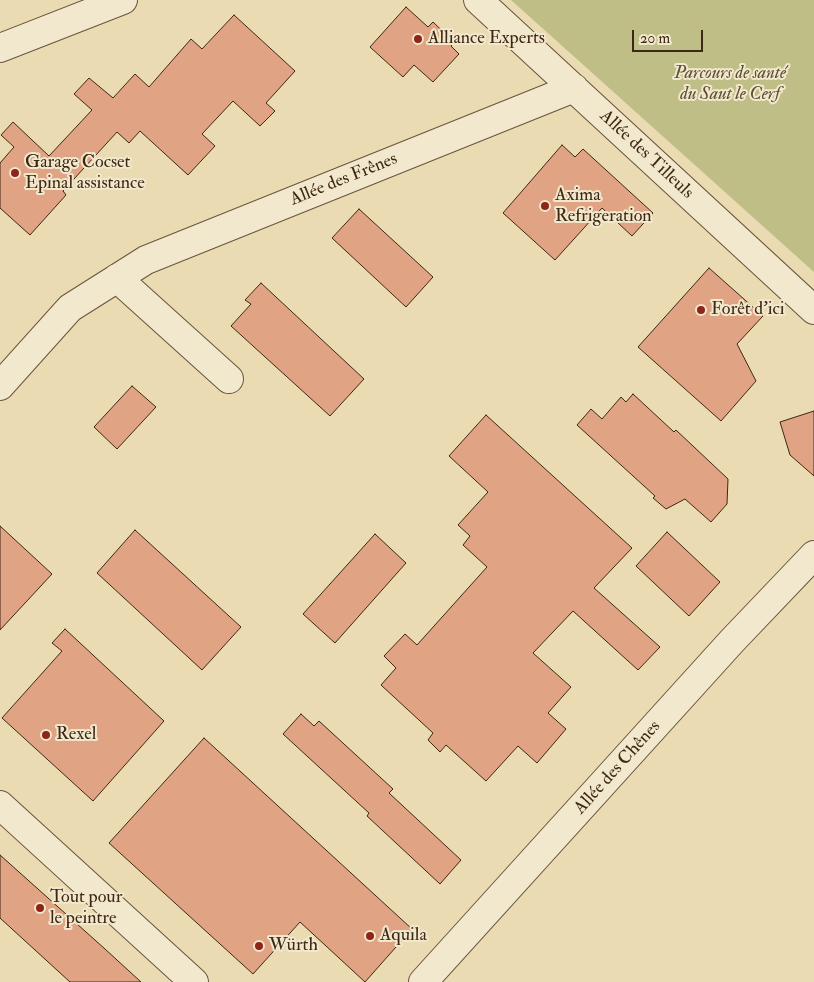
<!DOCTYPE html>
<meta charset="utf-8">
<style>
body{margin:0}
#map{position:relative;width:814px;height:982px;overflow:hidden;background:#eadbb2;font-family:"IM FELL Double Pica",serif}
canvas{display:block}
.scale{position:absolute;left:632px;top:30px;width:71px;height:22px;box-sizing:border-box;border:2px solid #3e2714;border-top:0;padding-left:6px;font-size:15px;line-height:18px;white-space:nowrap;color:#3e2714;-webkit-text-stroke:4px #f1e8cd;paint-order:stroke}
</style>
<div id="map">
<canvas width="814" height="982"></canvas>
<div class="scale">20 m</div>
</div>
<script>
const ctx = document.querySelector('canvas').getContext('2d');
ctx.lineJoin = 'round';
function paint(path, color) {
  ctx.fillStyle = color;
  ctx.fill(path, 'evenodd');
}
function poly(rows) {
  const path = new Path2D();
  for (const r of rows) {
    path.moveTo(r[0], r[1]);
    for (let i = 2; i < r.length; i += 2) path.lineTo(r[i], r[i + 1]);
  }
  return path;
}
function stroke(path, color, width, dash) {
  ctx.strokeStyle = color;
  ctx.lineWidth = width;
  ctx.lineCap = dash ? 'butt' : 'round';
  ctx.setLineDash(dash || []);
  ctx.stroke(path);
}
function drawText(font, color, halo, rows, align = 'center') {
  ctx.font = font + ' "IM FELL Double Pica",serif';
  ctx.lineWidth = 4;
  ctx.setLineDash([]);
  ctx.textBaseline = 'middle';
  ctx.strokeStyle = halo;
  ctx.fillStyle = color;
  for (const [text, x, y, turn = 0] of rows) {
    ctx.save();
    ctx.translate(x, y);
    ctx.rotate((+turn || 0) * Math.PI / 180);
    ctx.textAlign = isNaN(turn) ? turn : align;
    if (halo) ctx.strokeText(text, 0, 0);
    ctx.fillText(text, 0, 0);
    ctx.restore();
  }
}
paint(poly([
 [511,0,814,0,814,272]
]), '#bfbe87');
const building = poly([
 [406,7,428,27,433,22,454,42,451,46,459,54,433,82,414,65,403,77,370,47,406,7],
 [234,15,295,71,266,103,275,111,260,126,233,101,202,134,215,146,188,175,140,131,129,143,117,132,63,191,66,195,30,235,0,208,0,163,14,147,1,135,13,122,49,156,92,110,74,94,89,78,113,98,135,74,149,87,191,39,202,49,234,15],
 [562,145,575,157,583,149,653,213,632,236,602,208,555,260,503,213,562,145],
 [359,209,433,277,406,307,332,238,359,209],
 [709,268,763,316,737,344,756,381,721,421,638,347,709,268],
 [261,283,364,379,330,416,231,326,251,304,245,300,261,283],
 [132,386,156,407,117,449,94,427,132,386],
 [633,394,674,432,676,430,728,479,727,504,711,522,685,499,666,509,653,498,655,496,577,425,591,409,602,419,621,397,626,402,633,394],
 [814,411,814,476,790,455,780,422,814,411],
 [486,415,632,548,594,588,660,647,638,670,573,611,533,653,571,687,548,713,566,729,537,763,518,746,486,781,446,745,440,752,428,740,433,733,381,685,396,668,384,656,405,634,417,645,487,567,463,545,470,536,458,525,488,492,449,456,486,415],
 [0,526,52,574,0,630,0,526],
 [135,530,241,627,202,670,97,573,135,530],
 [667,532,720,582,689,616,636,566,667,532],
 [375,534,406,563,335,643,303,614,375,534],
 [65,629,164,721,93,801,2,718,62,651,52,643,65,629],
 [301,714,314,726,319,721,393,789,389,793,461,860,440,884,367,816,369,813,283,734,301,714],
 [204,738,412,929,365,982,300,922,253,974,109,843,204,738],
 [0,855,105,949,141,982,70,982,0,918,0,855]
]);
paint(building, '#e0a383');
stroke(building, '#3e2714', 1);
const minor = poly([
 [478,0,814,310],
 [0,48,123,0],
 [117,278,229,379],
 [0,386,70,308,146,260,574,88],
 [0,805,194,982],
 [423,982,732,641,814,555]
]);
stroke(minor, '#69543c', 30);
stroke(minor, '#f1e8cd', 28);
for (const [x, y, r, color] of [
 [418,39,5,"#8f2418"],
 [15,173,5,"#8f2418"],
 [545,206,5,"#8f2418"],
 [701,310,5,"#8f2418"],
 [46,735,5,"#8f2418"],
 [40,908,5,"#8f2418"],
 [370,936,5,"#8f2418"],
 [259,946,5,"#8f2418"]
]) {
  const dot = new Path2D();
  dot.arc(x, y, r, 0, 2 * Math.PI);
  ctx.fillStyle = color;
  ctx.fill(dot);
  stroke(dot, '#f1e8cd', 2);
}
drawText('18px', '#3e2714', '#f1e8cd', [
 ["Alliance Experts",428,39],
 ["Garage Cocset",25,163],
 ["Epinal assistance",25,184],
 ["Axima",555,196],
 ["Refrigeration",555,217],
 ["Forêt d'ici",711,310],
 ["Rexel",56,735],
 ["Tout pour",50,898],
 ["le peintre",50,919],
 ["Aquila",380,936],
 ["Würth",269,946]
], 'left');
drawText('italic 18px', '#5e4d31', '#f1e8cd', [
 ["Parcours de santé",730,74],
 ["du Saut le Cerf",730,95]
]);
drawText('18px', '#3e2714', '#f1e8cd', [
 ["Allée des Tilleuls",646,155,43],
 ["Allée des Frênes",344,180,-22],
 ["Allée des Chênes",618,768,-48]
]);
</script>
